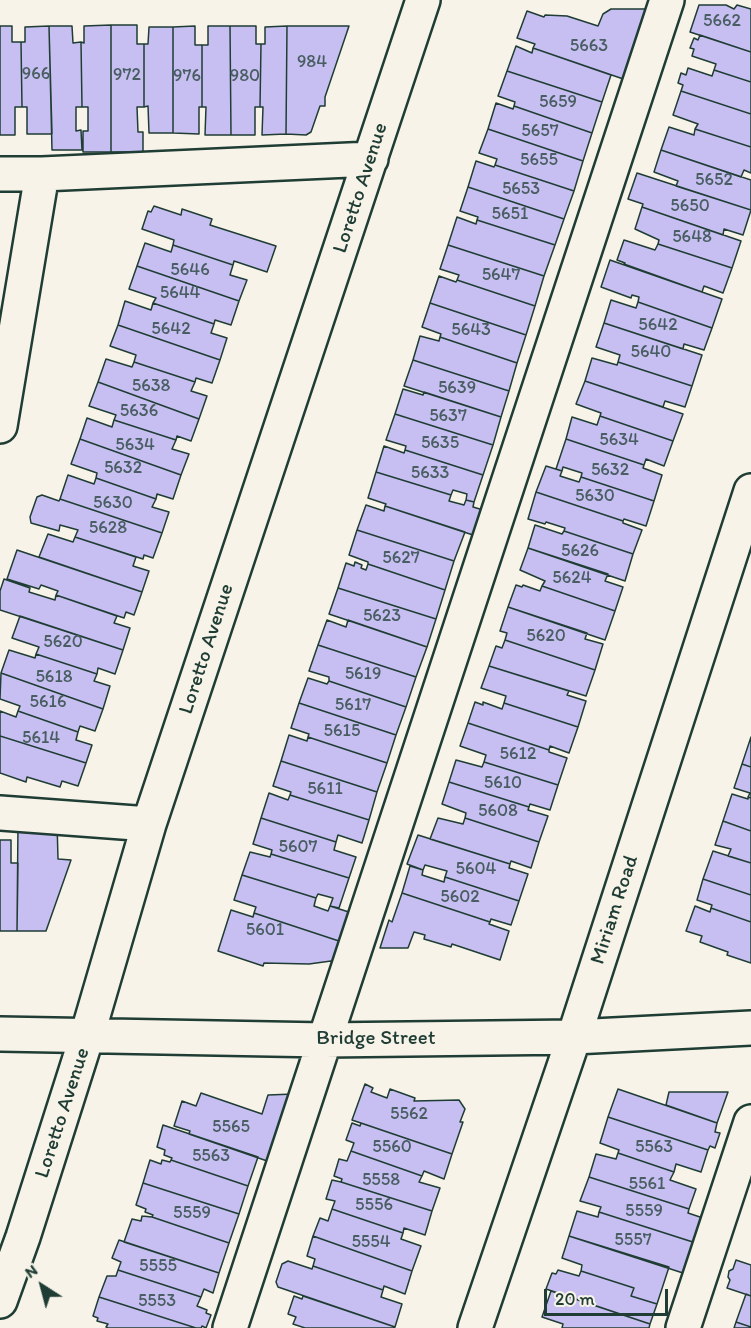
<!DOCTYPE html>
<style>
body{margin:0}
#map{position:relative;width:751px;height:1328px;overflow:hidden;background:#f7f3e8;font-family:Itim,sans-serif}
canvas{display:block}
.north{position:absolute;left:12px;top:1256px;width:60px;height:60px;-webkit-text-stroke:4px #f7f3e8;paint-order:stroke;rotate:324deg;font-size:16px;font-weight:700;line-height:24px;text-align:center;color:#1f3d34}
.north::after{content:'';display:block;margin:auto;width:21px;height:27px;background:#1f3d34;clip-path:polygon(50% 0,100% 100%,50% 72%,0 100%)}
.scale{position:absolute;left:544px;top:1289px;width:124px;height:27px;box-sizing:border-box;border:3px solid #1f3d34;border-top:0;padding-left:8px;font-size:18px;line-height:21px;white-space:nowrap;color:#1f3d34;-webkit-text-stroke:4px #f7f3e8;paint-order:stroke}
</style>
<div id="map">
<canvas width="751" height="1328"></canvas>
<div class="north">N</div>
<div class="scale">20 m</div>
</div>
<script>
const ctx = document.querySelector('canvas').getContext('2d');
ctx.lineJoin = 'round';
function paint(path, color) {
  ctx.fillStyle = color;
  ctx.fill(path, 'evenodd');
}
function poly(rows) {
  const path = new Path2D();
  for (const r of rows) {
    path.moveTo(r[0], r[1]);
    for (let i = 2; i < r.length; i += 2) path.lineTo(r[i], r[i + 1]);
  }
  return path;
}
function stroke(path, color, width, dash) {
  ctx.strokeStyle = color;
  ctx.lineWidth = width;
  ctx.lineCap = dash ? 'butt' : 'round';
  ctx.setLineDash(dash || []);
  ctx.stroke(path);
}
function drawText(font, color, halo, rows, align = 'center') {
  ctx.font = font + ' Itim,sans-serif';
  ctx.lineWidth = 4.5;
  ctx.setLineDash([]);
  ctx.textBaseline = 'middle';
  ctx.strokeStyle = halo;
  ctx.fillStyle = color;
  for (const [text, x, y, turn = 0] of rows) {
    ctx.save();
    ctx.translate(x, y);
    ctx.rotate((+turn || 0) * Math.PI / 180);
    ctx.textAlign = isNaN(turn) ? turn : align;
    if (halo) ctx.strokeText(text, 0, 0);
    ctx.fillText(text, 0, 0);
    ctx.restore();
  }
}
const building = poly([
 [699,5,726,5,734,9,737,5,751,9,751,52,690,32,699,5],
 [611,9,658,9,632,82,533,48,535,44,517,38,527,11,544,17,545,15,567,16,598,26,603,14,611,9],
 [111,25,137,25,137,44,144,44,144,107,137,107,138,132,143,132,143,152,111,152,111,25],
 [111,25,111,152,83,152,83,131,88,131,88,107,82,107,81,42,84,43,84,26,111,25],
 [0,26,12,26,12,42,21,42,22,107,15,107,15,135,0,135,0,26],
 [49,26,52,134,27,134,27,107,22,107,21,42,25,42,25,27,49,26],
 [49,26,72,26,73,43,81,42,82,107,76,107,76,131,81,130,82,150,52,150,49,26],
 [195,26,195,45,202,45,202,107,199,107,199,134,173,133,173,27,195,26],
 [208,26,230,26,231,135,205,135,206,107,202,107,202,45,208,45,208,26],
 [230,26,256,26,256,44,261,44,260,107,255,107,255,135,231,135,230,26],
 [287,26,349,26,325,97,325,106,320,106,311,132,306,135,286,134,287,26],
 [287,26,286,134,262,135,263,107,260,107,261,44,265,44,265,27,287,26],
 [149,27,173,27,173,133,149,133,148,106,144,107,144,44,148,44,149,27],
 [700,35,751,52,751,82,714,70,716,64,692,56,694,49,690,48,694,38,698,40,700,35],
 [516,46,532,53,533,48,611,75,602,102,507,71,516,46],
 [688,68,712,76,714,70,751,82,751,114,681,91,683,85,678,83,681,73,686,75,688,68],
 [507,71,602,102,592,133,514,106,515,102,498,96,507,71],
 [681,91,751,114,751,147,695,129,698,124,673,115,681,91],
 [496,103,513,109,514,106,592,133,583,161,488,129,496,103],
 [669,127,694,135,695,129,751,147,751,173,744,170,741,177,661,150,669,127],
 [488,129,583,161,574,191,495,165,497,159,479,153,488,129],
 [661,150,751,180,751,210,676,186,678,181,654,172,661,150],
 [476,161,494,167,495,165,574,191,564,219,468,187,476,161],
 [637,173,751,210,743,235,724,229,723,235,642,207,643,204,628,199,637,173],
 [468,187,564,219,555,245,477,220,478,217,460,211,468,187],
 [154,206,181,215,182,209,212,219,210,225,276,246,267,272,234,261,233,265,173,245,174,240,142,229,148,211,151,212,154,206],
 [642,207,741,241,732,268,658,244,659,240,635,229,642,207],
 [457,217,476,224,477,220,555,245,544,276,448,245,457,217],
 [624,240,655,250,658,244,732,268,723,293,704,286,702,292,624,264,625,263,617,260,624,240],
 [145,243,171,252,173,245,233,265,230,275,247,280,239,301,137,266,145,243],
 [448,245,544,276,535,306,457,280,459,275,440,269,448,245],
 [610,260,722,299,712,328,638,302,639,297,632,295,631,298,601,287,610,260],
 [137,266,239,301,231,325,215,320,214,324,153,303,156,298,129,289,137,266],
 [439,276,456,282,457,280,535,306,526,335,430,303,439,276],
 [611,300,636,308,638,302,712,328,704,350,684,344,683,349,604,323,611,300],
 [125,301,151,310,153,303,214,324,211,333,227,338,220,360,118,325,125,301],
 [430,303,526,335,517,363,440,337,441,334,422,327,430,303],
 [604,323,702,355,692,386,618,362,620,355,596,347,604,323],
 [118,325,220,360,212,383,196,378,195,382,134,362,136,355,110,346,118,325],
 [420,336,439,341,440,337,517,363,509,391,413,360,420,336],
 [592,358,617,365,618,362,692,386,685,407,665,401,663,407,585,381,592,358],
 [106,359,132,367,134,362,195,382,191,391,207,396,199,419,98,382,106,359],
 [413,360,509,391,501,417,404,386,413,360],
 [585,381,683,414,673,441,600,416,601,413,576,404,585,381],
 [98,382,199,419,191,441,177,436,176,440,114,420,116,415,89,406,98,382],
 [403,389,423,395,424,392,501,417,493,445,395,414,403,389],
 [395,414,493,445,483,475,405,450,406,446,386,440,395,414],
 [600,416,673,441,664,466,646,459,644,465,566,439,572,417,597,425,600,416],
 [87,418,112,427,114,420,176,440,172,449,189,454,181,475,80,439,87,418],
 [80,439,181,475,173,499,157,494,156,499,96,478,97,473,71,464,80,439],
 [566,439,644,465,643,468,662,475,654,501,581,477,582,473,563,467,562,471,556,469,566,439],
 [384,446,404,453,405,450,483,475,474,502,466,500,467,494,453,490,451,495,376,472,384,446],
 [546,466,562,471,560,476,579,482,581,477,654,501,646,526,624,519,623,521,536,492,546,466],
 [376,472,451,495,449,501,464,505,466,500,474,502,473,507,490,512,482,538,385,506,386,504,368,498,376,472],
 [68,475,94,484,96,478,156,499,152,507,169,512,162,533,60,499,68,475],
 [536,492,623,521,623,523,642,530,633,554,564,531,565,528,546,522,545,524,528,519,536,492],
 [42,495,59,501,60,499,162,533,153,558,144,555,143,559,75,537,78,530,60,525,59,531,31,523,30,517,37,497,42,495],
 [366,505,384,511,385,506,465,532,454,561,357,530,366,505],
 [535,525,562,534,564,531,633,554,625,581,528,548,535,525],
 [357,530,454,561,445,590,368,564,368,562,349,555,357,530],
 [48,534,73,542,75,537,136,557,133,566,149,571,142,592,39,557,48,534],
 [528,548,608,574,605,581,623,587,615,611,542,586,545,581,520,570,528,548],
 [17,550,142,592,134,615,126,612,124,618,56,595,58,591,41,585,39,589,7,579,17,550],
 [355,562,362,565,361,568,366,570,368,564,445,590,436,619,338,588,346,563,354,566,355,562],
 [4,579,30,588,29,592,55,600,56,595,117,616,114,623,130,628,123,650,0,610,0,591,4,579],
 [516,585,522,587,523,585,540,591,542,586,615,611,605,640,508,607,516,585],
 [338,588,436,619,427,647,329,614,338,588],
 [508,607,587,633,585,639,603,644,595,670,505,640,507,633,500,631,508,607],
 [20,616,123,650,115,674,98,668,97,674,36,654,39,647,12,638,20,616],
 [327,620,346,627,348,620,427,647,416,677,318,645,327,620],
 [505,640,595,670,586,696,489,666,496,646,502,648,505,640],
 [318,645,416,677,406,707,329,681,329,677,309,671,318,645],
 [9,650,35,658,36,654,97,674,94,681,110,686,103,709,1,673,9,650],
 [489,666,569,691,567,695,586,701,578,727,504,703,506,696,481,688,489,666],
 [1,673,103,709,95,731,80,726,78,732,18,711,20,706,0,699,1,673],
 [308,678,327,684,329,681,406,707,396,735,299,703,308,678],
 [475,702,483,705,483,702,502,709,504,703,578,727,569,753,550,746,549,750,468,723,475,702],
 [299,703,396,735,387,763,308,737,309,734,291,728,299,703],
 [0,711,16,717,18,711,78,732,76,740,92,745,86,763,0,736,0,711],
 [468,723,549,750,549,752,567,758,558,785,484,762,486,755,460,746,468,723],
 [289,735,307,741,308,737,387,763,377,792,281,761,289,735],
 [0,736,86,763,78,786,62,781,60,787,27,777,26,782,0,773,0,736],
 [751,737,751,767,742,764,751,737],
 [456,760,482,767,484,762,558,785,550,810,530,804,529,807,449,782,456,760],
 [281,761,377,792,369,820,290,795,291,792,273,786,281,761],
 [742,764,751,767,751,798,748,797,750,793,734,788,742,764],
 [449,782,529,807,528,810,548,816,539,842,465,818,466,813,442,804,449,782],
 [269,793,288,800,290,795,369,820,362,843,338,835,336,842,261,818,269,793],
 [732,794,748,799,748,797,751,798,751,831,723,821,732,794],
 [261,818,336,842,334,850,356,857,349,878,271,854,272,850,253,844,261,818],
 [438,818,463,824,465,818,539,842,531,868,511,861,510,864,430,839,438,818],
 [723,821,751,831,751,863,728,856,731,849,715,845,723,821],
 [57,822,58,859,71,860,46,931,17,931,18,823,57,822],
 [418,835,510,864,509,868,528,874,519,901,445,877,447,871,425,865,423,870,407,864,418,835],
 [0,840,11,840,11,863,18,863,17,931,0,931,0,840],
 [713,851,751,863,751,895,703,879,713,851],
 [250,852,270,857,271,854,349,878,339,908,330,906,333,898,318,894,316,898,242,875,250,852],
 [410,866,423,870,422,875,444,882,445,877,519,901,511,925,491,919,490,922,402,893,410,866],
 [242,875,316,898,314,906,328,911,330,906,355,914,345,943,254,913,256,907,234,900,242,875],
 [703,879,751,895,751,922,711,908,712,905,697,900,703,879],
 [402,893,490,922,489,924,509,931,500,960,452,944,451,947,424,939,425,935,414,932,408,948,380,948,389,920,392,922,402,893],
 [695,906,710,912,711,908,751,922,751,963,727,955,728,952,700,942,702,936,686,931,695,906],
 [231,910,253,917,254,913,345,943,338,964,331,961,309,964,264,963,263,966,218,951,231,910],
 [365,1084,373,1088,371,1092,387,1098,390,1089,415,1098,414,1101,459,1100,465,1109,460,1122,463,1122,452,1154,352,1120,365,1084],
 [618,1089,717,1123,715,1132,720,1133,715,1148,710,1146,708,1150,608,1117,618,1089],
 [669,1092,728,1092,717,1123,666,1105,669,1092],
 [201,1093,262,1114,268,1095,294,1094,273,1163,189,1134,190,1131,174,1126,182,1101,196,1106,201,1093],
 [608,1117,708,1150,701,1172,676,1164,674,1172,618,1153,619,1150,600,1143,608,1117],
 [352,1123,360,1126,361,1123,452,1154,444,1179,424,1171,422,1176,351,1151,354,1143,346,1140,352,1123],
 [163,1125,258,1157,248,1186,171,1160,172,1158,164,1155,165,1150,157,1147,163,1125],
 [351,1151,422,1176,419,1182,440,1188,432,1211,341,1182,342,1179,334,1176,339,1159,347,1161,351,1151],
 [618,1153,674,1172,670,1180,696,1189,689,1209,589,1177,596,1154,616,1159,618,1153],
 [150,1160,161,1164,162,1160,170,1162,171,1160,248,1186,239,1214,143,1183,150,1160],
 [589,1177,689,1209,688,1213,706,1219,699,1244,599,1212,601,1207,580,1201,589,1177],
 [332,1180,341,1182,432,1211,425,1235,404,1228,403,1233,332,1209,335,1201,326,1199,332,1180],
 [143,1183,239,1214,229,1243,152,1217,153,1215,145,1212,146,1209,136,1205,143,1183],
 [332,1209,403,1233,401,1239,421,1246,412,1271,313,1236,320,1218,328,1221,332,1209],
 [577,1211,598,1217,599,1212,696,1243,686,1274,569,1236,577,1211],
 [142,1216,152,1217,229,1243,219,1273,124,1242,132,1219,141,1221,142,1216],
 [313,1236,412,1271,405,1294,384,1286,383,1290,313,1266,315,1259,307,1256,313,1236],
 [569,1236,669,1267,657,1304,631,1296,634,1288,581,1271,582,1265,562,1258,569,1236],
 [119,1240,219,1273,213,1293,204,1289,201,1297,118,1270,121,1262,112,1258,119,1240],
 [736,1260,751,1265,751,1296,727,1288,730,1280,728,1277,729,1271,733,1269,736,1260],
 [288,1261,312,1269,313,1266,383,1290,381,1297,402,1304,395,1327,278,1287,276,1282,282,1264,288,1261],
 [118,1270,201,1297,197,1306,207,1310,206,1313,211,1315,206,1328,202,1326,201,1328,196,1328,99,1297,107,1276,116,1276,118,1270],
 [558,1270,579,1276,581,1271,634,1288,631,1296,657,1304,650,1324,546,1289,552,1273,556,1274,558,1270],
 [551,1291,650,1324,649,1328,562,1328,563,1324,542,1317,551,1291],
 [746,1294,751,1296,751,1327,736,1322,746,1294],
 [294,1296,302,1299,303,1296,395,1327,394,1328,305,1328,293,1324,296,1317,288,1314,294,1296],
 [99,1297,196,1328,108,1328,106,1327,108,1324,97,1321,98,1318,93,1316,99,1297],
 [736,1322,751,1327,751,1328,734,1328,736,1322]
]);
paint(building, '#c7bff1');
stroke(building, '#1f3d34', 1.5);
const minor = poly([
 [0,174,42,174,371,159],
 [0,426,42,174],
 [0,813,149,824],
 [0,1034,325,1040,574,1037,751,1028],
 [0,1301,23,1237,87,1036,149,824,423,0],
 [230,1328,667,0],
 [475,1328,574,1037,751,491],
 [683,1328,751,1122]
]);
stroke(minor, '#1f3d34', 38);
stroke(minor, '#f7f3e8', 33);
drawText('18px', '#495e63', null, [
 ["5662",722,21],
 ["5663",589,46],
 ["984",312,62],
 ["966",36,74],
 ["972",127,75],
 ["976",187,76],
 ["980",245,76],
 ["5659",558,102],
 ["5657",540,131],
 ["5655",539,160],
 ["5652",714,180],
 ["5653",521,189],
 ["5650",690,206],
 ["5651",510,214],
 ["5648",692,237],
 ["5646",190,270],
 ["5647",501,275],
 ["5644",180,293],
 ["5642",658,325],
 ["5642",171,329],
 ["5643",471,330],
 ["5640",651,352],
 ["5638",151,386],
 ["5639",457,388],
 ["5636",139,411],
 ["5637",448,416],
 ["5634",619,440],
 ["5635",440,443],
 ["5634",135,445],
 ["5632",123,468],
 ["5632",610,470],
 ["5633",430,473],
 ["5630",595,496],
 ["5630",113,503],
 ["5628",108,528],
 ["5626",580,551],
 ["5627",401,558],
 ["5624",572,578],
 ["5623",382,616],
 ["5620",546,636],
 ["5620",63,642],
 ["5619",363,674],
 ["5618",54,677],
 ["5616",48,702],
 ["5617",353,705],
 ["5615",342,731],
 ["5614",41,738],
 ["5612",518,754],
 ["5610",503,783],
 ["5611",325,789],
 ["5608",498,811],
 ["5607",298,847],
 ["5604",476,869],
 ["5602",460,897],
 ["5601",265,930],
 ["5562",409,1114],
 ["5565",231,1127],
 ["5560",392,1147],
 ["5563",654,1147],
 ["5563",211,1156],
 ["5558",381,1180],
 ["5561",647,1184],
 ["5556",374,1205],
 ["5559",644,1211],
 ["5559",192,1213],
 ["5557",633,1240],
 ["5554",371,1242],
 ["5555",158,1266],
 ["5553",157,1301]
]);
drawText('21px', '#1f3d34', '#f7f3e8', [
 ["Loretto Avenue",361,188,-72],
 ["Loretto Avenue",207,649,-72],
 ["Miriam Road",615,910,-72],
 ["Bridge Street",376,1039],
 ["Loretto Avenue",63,1113,-72]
]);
</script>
